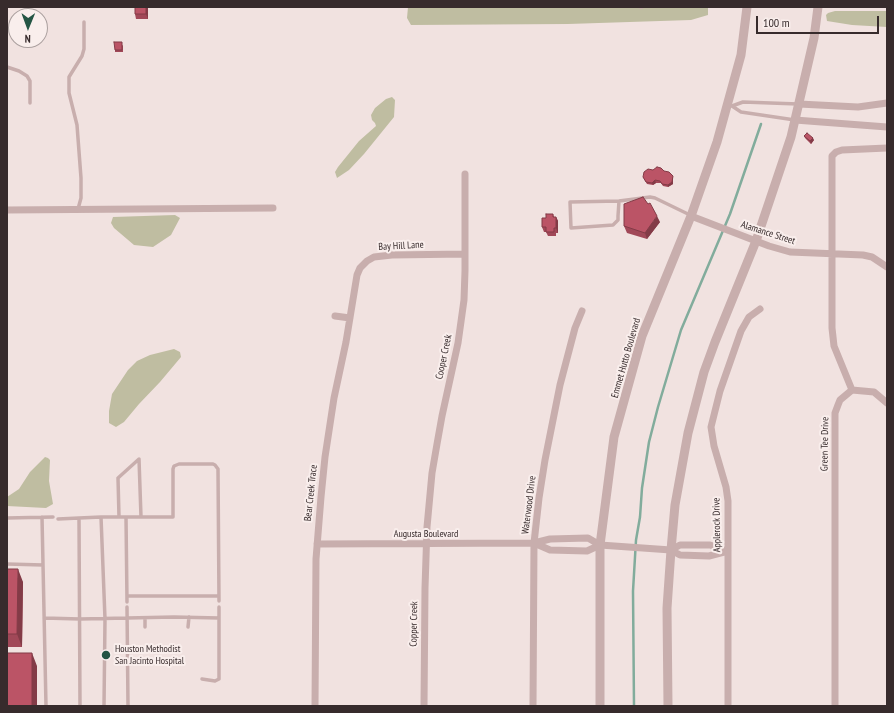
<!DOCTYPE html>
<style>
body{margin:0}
#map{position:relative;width:894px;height:713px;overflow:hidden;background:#f1e2e0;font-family:"PT Sans Narrow",sans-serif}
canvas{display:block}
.frame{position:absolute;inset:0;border:8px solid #372b2c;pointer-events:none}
.north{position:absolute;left:8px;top:8px;width:40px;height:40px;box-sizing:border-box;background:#f9eeec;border:1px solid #aba09f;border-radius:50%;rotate:181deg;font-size:11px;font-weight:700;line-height:16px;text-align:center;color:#372b2c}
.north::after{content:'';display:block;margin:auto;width:14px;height:18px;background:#245544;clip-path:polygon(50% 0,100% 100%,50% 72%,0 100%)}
.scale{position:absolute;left:756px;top:16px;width:123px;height:18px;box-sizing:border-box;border:2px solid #372b2c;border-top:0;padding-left:5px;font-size:12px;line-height:14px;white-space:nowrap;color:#372b2c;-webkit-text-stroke:3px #f9eeec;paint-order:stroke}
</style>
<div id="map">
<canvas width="894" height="713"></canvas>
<div class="frame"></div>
<div class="north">N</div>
<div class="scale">100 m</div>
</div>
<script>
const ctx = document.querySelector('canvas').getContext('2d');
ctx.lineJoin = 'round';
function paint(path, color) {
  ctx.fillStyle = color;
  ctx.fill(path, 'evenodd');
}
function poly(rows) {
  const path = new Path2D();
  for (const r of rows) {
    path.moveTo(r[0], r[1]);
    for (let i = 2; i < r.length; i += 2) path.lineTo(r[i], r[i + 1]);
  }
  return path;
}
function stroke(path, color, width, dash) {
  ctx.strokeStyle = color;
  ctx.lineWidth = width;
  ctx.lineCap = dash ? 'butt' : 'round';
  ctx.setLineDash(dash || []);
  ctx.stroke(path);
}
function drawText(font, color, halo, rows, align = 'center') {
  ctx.font = font + ' "PT Sans Narrow",sans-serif';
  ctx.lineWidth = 4;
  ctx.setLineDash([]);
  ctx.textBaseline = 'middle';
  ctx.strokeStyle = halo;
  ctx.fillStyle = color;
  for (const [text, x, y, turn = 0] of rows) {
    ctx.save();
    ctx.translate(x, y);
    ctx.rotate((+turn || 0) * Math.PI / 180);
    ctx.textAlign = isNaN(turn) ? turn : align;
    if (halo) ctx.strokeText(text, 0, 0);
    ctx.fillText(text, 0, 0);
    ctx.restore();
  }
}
paint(poly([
 [408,7,708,7,708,15,691,20,568,24,411,25,407,18],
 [835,11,887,11,887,27,852,25,827,21,826,15,828,13],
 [392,97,395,100,394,117,364,154,349,170,337,178,335,172,338,167,359,141,376,126,375,123,372,120,371,115,375,108,386,99],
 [175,215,180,218,171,235,153,247,134,245,114,228,111,223,113,217],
 [174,349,180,352,181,357,160,382,139,404,124,422,116,427,109,423,109,411,112,394,128,370,137,361,150,355],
 [45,457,48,458,50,460,49,481,53,504,46,508,7,506,7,497,19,489,30,472]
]), '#bfbda1');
stroke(poly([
 [634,706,633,591,636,540,640,517,642,488,649,442,658,407,681,330,730,214,761,124]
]), '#82ac9c', 2.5);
stroke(poly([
 [640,7,642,7],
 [7,67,19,71,27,76,30,81,30,103],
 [728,106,732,106,741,112,795,120],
 [732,106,743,102,798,104],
 [619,201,618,216,618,220,613,225,571,228,570,202,619,201,650,197,655,198,690,215],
 [78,209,81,198,81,178,77,125,69,93,69,77,82,56,84,49,84,22],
 [42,517,46,706],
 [101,517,173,517,173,469,174,466,179,464,213,464,215,465,218,469,219,601],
 [119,517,118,478,139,459,141,517],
 [126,517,127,602],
 [7,518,53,517],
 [58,519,79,518],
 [7,564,43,565],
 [127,596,219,596],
 [127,607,128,706],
 [44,618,80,619,174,617,219,618],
 [145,627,145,618],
 [188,627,189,617],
 [202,679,215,681,219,679,219,607],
 [80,706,79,518,101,517,105,619,104,706]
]), '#c8aead', 3.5);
stroke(poly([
 [799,104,858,107,887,103],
 [795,120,887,127],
 [7,210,273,208],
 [691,216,769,246,790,252,863,255,872,257,887,267],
 [335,316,350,318],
 [852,390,834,346,832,328,832,156,836,152,842,150,887,148],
 [852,390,874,392,887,403],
 [534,543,550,550,587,551,600,545,671,550,680,555,709,556,728,551],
 [317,544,534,543,550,539,588,538,600,545],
 [671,550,680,545,710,545,728,551],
 [315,706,316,559,321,497,325,457,334,398,346,342,357,275,360,268,367,261,374,257,392,255,465,254],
 [424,706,425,588,427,527,432,473,437,444,442,416,458,343,464,300,465,271,465,174],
 [533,706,534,543,539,498,545,460,560,385,575,328,582,311],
 [728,706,728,501,726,487,714,446,711,427,720,391,741,331,749,317,760,309],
 [835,706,835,413,838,405,840,400,852,390]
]), '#c8aead', 7);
stroke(poly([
 [600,706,600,545,614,437,642,336,691,216,717,142,741,55,747,7],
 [668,706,667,608,671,550,675,505,688,433,704,372,715,342,756,241,791,137,814,38,818,7]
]), '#c8aead', 9);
paint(poly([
 [148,7,148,19,136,19,135,14],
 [123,45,123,52,115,52,115,50],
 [804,136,814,140,811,144,805,138],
 [664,171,673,179,673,184,668,187,663,186,661,183,656,183,653,185,647,184,643,177],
 [553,214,554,217,556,217,558,221,558,233,556,233,556,236,548,236,546,232,544,232,542,227,546,218],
 [660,222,647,239,627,233,624,226],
 [7,569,23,582,22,647,7,647]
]), '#a14858');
paint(poly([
 [146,7,148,7,148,19,146,14],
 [813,138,814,140,811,144,810,141],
 [673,176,673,184,668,187,668,185],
 [655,180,656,183,653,185,652,183],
 [657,216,660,222,647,239,645,233],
 [556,217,558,221,558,233,556,228],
 [18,569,23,582,22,647,17,634],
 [32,653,37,666,37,706,32,706]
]), '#833b47');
const building = poly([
 [135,7,146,7,146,14,135,14,135,7],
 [114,42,122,42,122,50,115,50,114,42],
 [807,133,813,138,810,141,804,136,807,133],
 [657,167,661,168,664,171,669,172,673,176,672,182,668,185,662,184,660,181,655,180,652,183,646,182,643,177,644,172,648,169,653,170,657,167],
 [643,197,648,204,650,203,657,216,645,233,624,226,624,204,643,197],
 [546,214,553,214,553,217,556,217,556,228,554,228,554,232,546,232,546,227,542,227,542,218,546,218,546,214],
 [7,569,18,569,17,634,7,634,7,569],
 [7,653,32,653,32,706,7,706,7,653]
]);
paint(building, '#bb5466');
stroke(building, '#833b47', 1);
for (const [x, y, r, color] of [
 [106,655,5,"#245544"]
]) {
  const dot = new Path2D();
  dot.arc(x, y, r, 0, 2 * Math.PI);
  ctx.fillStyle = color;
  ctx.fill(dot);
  stroke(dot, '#f9eeec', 1.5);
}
drawText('10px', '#372b2c', '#f9eeec', [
 ["Alamance Street",768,233,18],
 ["Bay Hill Lane",401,246,-3],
 ["Cooper Creek",444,357,-78],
 ["Emmet Hutto Boulevard",626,358,-74],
 ["Green Tee Drive",825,444,-89],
 ["Bear Creek Trace",311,493,-84],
 ["Waterwood Drive",529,505,-83],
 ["Applerock Drive",717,525,-91],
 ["Augusta Boulevard",426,534],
 ["Copper Creek",414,624,-89]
]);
drawText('10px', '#372b2c', '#f9eeec', [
 ["Houston Methodist",115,649],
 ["San Jacinto Hospital",115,661]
], 'left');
</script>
